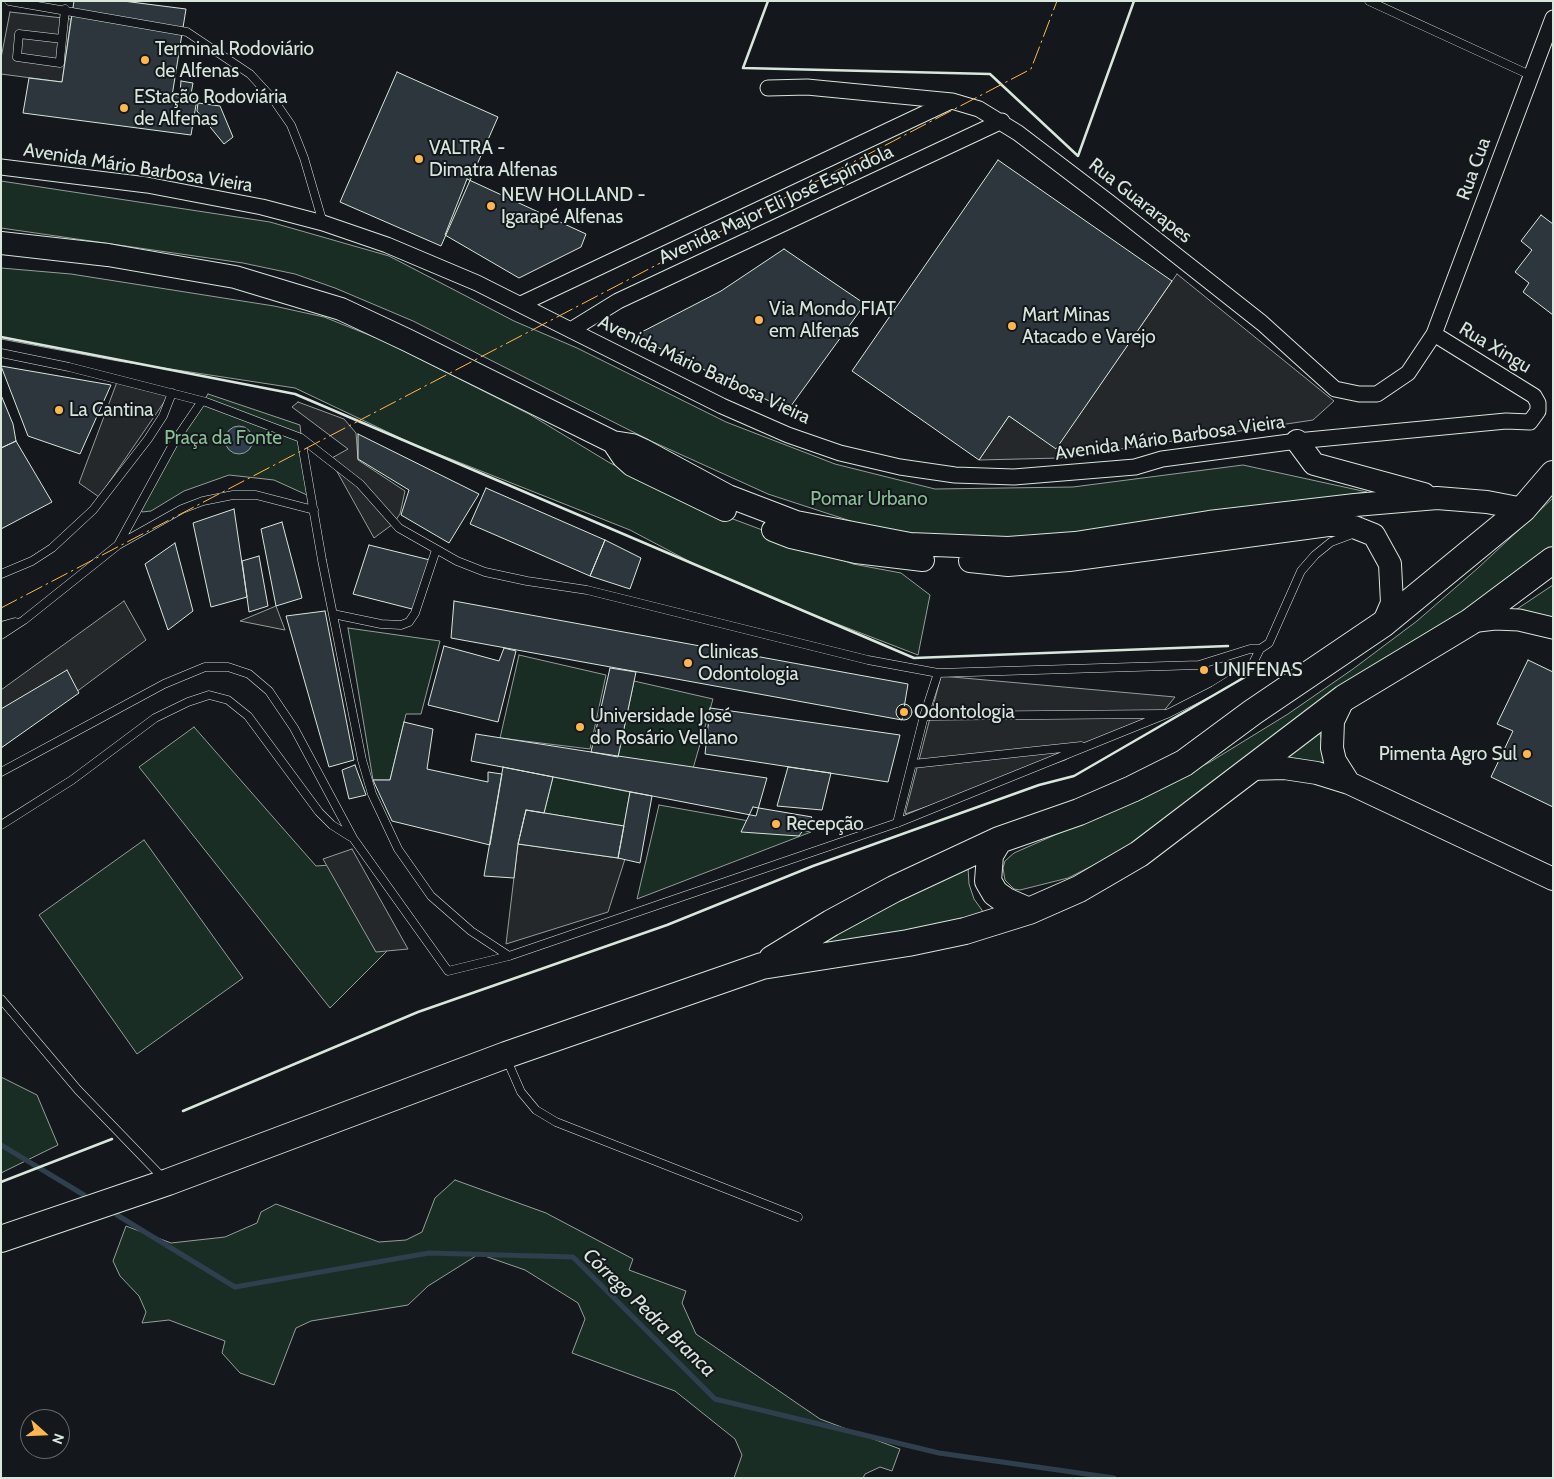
<!DOCTYPE html>
<meta charset="utf-8">
<style>
body{margin:0}
#map{position:relative;width:1554px;height:1479px;overflow:hidden;background:#14181c;font-family:Cabin,sans-serif}
canvas{display:block}
.frame{position:absolute;inset:0;border:2px solid #d8e6dc;pointer-events:none}
.north{position:absolute;left:20px;top:1409px;width:50px;height:50px;box-sizing:border-box;background:#14181c;border:1px solid #626a69;border-radius:50%;rotate:110deg;font-size:14px;font-weight:700;line-height:20px;text-align:center;color:#d8e6dc}
.north::after{content:'';display:block;margin:auto;width:18px;height:22px;background:#ffb74d;clip-path:polygon(50% 0,100% 100%,50% 72%,0 100%)}
</style>
<div id="map">
<canvas width="1554" height="1479"></canvas>
<div class="frame"></div>
<div class="north">N</div>
</div>
<script>
const ctx = document.querySelector('canvas').getContext('2d');
ctx.lineJoin = 'round';
function paint(path, color) {
  ctx.fillStyle = color;
  ctx.fill(path, 'evenodd');
}
function poly(rows) {
  const path = new Path2D();
  for (const r of rows) {
    if (r.length === 3) {
      path.moveTo(r[0] + r[2], r[1]);
      path.arc(r[0], r[1], r[2], 0, 2 * Math.PI);
      continue;
    }
    path.moveTo(r[0], r[1]);
    for (let i = 2; i < r.length; i += 2) path.lineTo(r[i], r[i + 1]);
  }
  return path;
}
function stroke(path, color, width, dash) {
  ctx.strokeStyle = color;
  ctx.lineWidth = width;
  ctx.lineCap = dash ? 'butt' : 'round';
  ctx.setLineDash(dash || []);
  ctx.stroke(path);
}
function drawText(font, color, halo, rows, align = 'center') {
  ctx.font = font + ' Cabin,sans-serif';
  ctx.lineWidth = 4;
  ctx.setLineDash([]);
  ctx.textBaseline = 'middle';
  ctx.strokeStyle = halo;
  ctx.fillStyle = color;
  for (const [text, x, y, turn = 0] of rows) {
    ctx.save();
    ctx.translate(x, y);
    ctx.rotate((+turn || 0) * Math.PI / 180);
    ctx.textAlign = isNaN(turn) ? turn : align;
    if (halo) ctx.strokeText(text, 0, 0);
    ctx.fillText(text, 0, 0);
    ctx.restore();
  }
}
const green = poly([
 [1,181,270,222,389,256,514,321,577,348,726,422,835,464,935,489,1073,487,1243,465,1367,492,1076,533,992,540,946,538,866,526,768,494,651,441,413,321,335,288,295,274,243,263,1,228,1,181],
 [1,268,71,274,274,306,324,317,384,341,529,414,610,463,717,513,853,564,901,573,930,595,918,655,783,603,700,567,630,530,413,444,295,388,118,361,1,339,1,268],
 [208,394,300,425,307,495,274,480,229,475,184,491,151,511,142,512,141,508,153,483,208,394],
 [1553,498,1553,553,1116,854,1068,878,1020,890,1014,889,1005,880,1003,868,1005,861,1014,853,1132,801,1210,762,1288,714,1353,669,1417,621,1478,568,1553,498],
 [1553,585,1553,621,1514,611,1553,585],
 [348,628,440,641,421,714,406,714,390,780,373,780,348,628],
 [519,655,606,675,590,749,500,738,519,655],
 [634,681,713,699,692,772,618,757,634,681],
 [194,727,316,866,331,865,388,950,330,1008,139,767,194,727],
 [1319,731,1331,768,1282,759,1319,731],
 [553,777,630,792,624,826,544,813,553,777],
 [659,805,811,832,637,899,659,805],
 [144,840,243,978,137,1054,39,915,144,840],
 [968,867,969,884,974,899,984,913,955,925,804,951,942,876,968,867],
 [1,1077,37,1095,58,1145,1,1173,1,1077],
 [455,1180,546,1213,633,1259,629,1270,686,1291,682,1303,696,1334,820,1419,900,1449,892,1471,880,1467,865,1474,863,1478,734,1478,742,1455,735,1439,675,1391,572,1353,585,1319,578,1303,525,1270,479,1254,428,1286,408,1305,311,1321,296,1328,274,1385,240,1373,222,1353,225,1341,169,1320,142,1323,146,1312,139,1296,120,1276,113,1261,126,1226,171,1243,225,1237,257,1223,261,1212,276,1204,379,1242,406,1240,422,1232,435,1198,455,1180]
]);
paint(green, '#1a2d24');
stroke(green, '#939e99', 1);
const parking = poly([
 [10,12,71,19,62,82,1,74,1,58,10,12],
 [1177,274,1334,401,1313,420,1060,458,979,460,1009,416,1056,448,1177,274],
 [117,382,171,392,99,497,79,483,117,382],
 [298,402,344,419,356,433,358,460,405,491,400,514,393,524,374,538,330,459,348,449,292,407,298,402],
 [124,601,146,640,1,748,1,690,124,601],
 [276,606,285,630,240,621,276,606],
 [941,676,1175,697,1162,713,1091,745,1065,760,905,814,941,676],
 [518,844,625,859,608,912,506,944,518,844],
 [352,849,408,949,376,952,323,859,352,849]
]);
paint(parking, '#24282b');
stroke(parking, '#939e99', 1);
const water = poly([
 [239,440,14]
]);
paint(water, '#2f3f4d');
stroke(water, '#939e99', 1);
stroke(poly([
 [1,1145,84,1195],
 [117,1215,235,1287,429,1253,573,1257,715,1399,939,1453,1114,1478]
]), '#2f3f4d', 5);
const building = poly([
 [74,1,123,1,186,9,172,96,197,99,191,135,23,113,29,78,62,82,74,1],
 [397,72,498,117,441,246,340,202,397,72],
 [181,81,193,83,191,94,180,93,181,81],
 [198,103,220,106,233,137,224,144,197,111,198,103],
 [998,160,1172,281,1056,449,1009,416,979,460,852,371,998,160],
 [467,179,586,234,581,247,519,278,445,235,467,179],
 [1541,215,1553,224,1553,315,1523,292,1529,283,1515,272,1532,250,1521,241,1541,215],
 [784,249,865,304,788,410,634,336,721,291,784,249],
 [1,366,111,385,80,454,28,436,1,366],
 [1,395,13,424,16,441,1,448,1,395],
 [358,434,479,494,449,543,401,515,409,490,358,459,358,434],
 [16,441,52,502,1,529,1,448,16,441],
 [486,488,605,540,590,576,470,524,486,488],
 [234,509,247,597,211,607,193,523,234,509],
 [282,522,302,598,276,606,261,529,282,522],
 [605,540,641,558,630,589,590,576,605,540],
 [175,543,193,611,168,630,145,564,175,543],
 [369,545,430,560,416,610,353,594,369,545],
 [259,556,268,606,249,612,242,561,259,556],
 [454,601,908,684,902,720,451,638,454,601],
 [325,611,354,760,329,767,286,616,325,611],
 [444,646,499,661,504,648,516,651,498,722,428,705,444,646],
 [1528,660,1553,672,1553,807,1491,777,1513,731,1497,724,1528,660],
 [610,668,636,672,618,757,591,752,610,668],
 [67,670,79,693,1,748,1,709,67,670],
 [904,712,8],
 [710,708,900,735,888,782,705,754,710,708],
 [404,722,433,729,427,769,488,782,488,772,502,774,490,845,392,821,373,780,390,780,404,722],
 [476,734,591,752,767,778,756,816,471,761,476,734],
 [355,765,366,795,349,799,342,770,355,765],
 [503,767,553,777,544,813,526,810,518,844,514,878,484,876,503,767],
 [788,767,831,773,822,810,777,806,788,767],
 [630,792,652,796,640,863,618,858,630,792],
 [753,807,812,817,799,836,741,832,753,807],
 [526,810,624,826,618,858,518,844,526,810]
]);
paint(building, '#2c363c');
stroke(building, '#d8e6dc', 1);
const lane = poly([
 [9,1,187,32,250,74,273,99,291,125,304,158,323,223],
 [1369,1,1530,75],
 [62,39,19,34,17,57,60,63,60,60,65,9],
 [1,353,69,367,206,402,301,438,360,484,399,528,457,561,485,572,527,581,587,590,868,660,938,673,1199,665,1250,649,1260,649],
 [301,438,322,560,362,760,372,794,398,849,431,896,471,931,509,956],
 [118,545,176,439,202,401],
 [1,574,32,561,52,548,93,510,148,439,163,416,172,393],
 [333,614,381,624,401,625,409,622,415,613,436,550],
 [1,626,15,622],
 [1,635,24,620,118,545,182,509,203,501,233,495,256,495,314,510],
 [924,716,1164,714],
 [913,764,1081,746],
 [1,772,164,684,205,667,228,667,249,674,269,691,294,728,353,838,448,971,509,956,897,823,1169,713,1214,690,1251,667,1260,649,1269,643,1301,571,1315,555,1331,542,1355,533],
 [897,823,924,716,938,673],
 [1,825,72,780,155,718,188,702,209,695,228,700,248,716,319,812,332,825,351,837],
 [1,999,78,1090,164,1179],
 [507,1060,521,1092,536,1110,556,1122,798,1217]
]);
const street = poly([
 [768,88,807,87,952,101,979,109,1018,133,1110,203,1262,323,1335,389,1359,394,1377,394,1408,373,1434,334,1553,18],
 [1,167,147,185,262,207,323,223,387,245,477,283,722,406,788,435,840,453,900,467,955,475,1014,477,1135,467,1162,459,1297,441,1506,421,1530,422,1538,411,1538,403,1534,396,1434,334],
 [521,304,951,101],
 [571,330,618,301,1002,121]
]);
const secondary = poly([
 [1470,622,1495,619,1519,620,1553,628]
]);
const primary = poly([
 [1,243,108,255,235,277,341,309,407,340,613,442,632,445,643,450,728,496,796,522,910,544,1008,548,1075,543,1209,522,1355,505,1437,498,1487,502,1523,509],
 [1297,441,1314,464,1424,494],
 [613,442,623,457,632,465,725,510],
 [773,530,791,537,856,552,923,560],
 [970,561,1008,565,1069,560,1328,525,1349,525,1374,535,1390,564,1392,603,1383,624],
 [1344,698,1333,721,1332,748,1335,761,1349,783],
 [1250,769,1284,768,1317,773,1349,783,1553,879]
]);
const highway = poly([
 [999,840,990,855,988,881,995,893,1006,901,1029,911],
 [772,959,831,923,894,889,999,840,1079,812,1132,789,1184,763,1253,712,1383,624,1523,509,1553,474],
 [1,1239,168,1182,506,1055,762,966,908,943,965,931,1029,911,1079,889,1139,854,1344,698,1470,622,1553,560]
]);
stroke(lane, '#d8e6dc', 9);
stroke(street, '#d8e6dc', 17);
stroke(secondary, '#d8e6dc', 23);
stroke(primary, '#d8e6dc', 24);
stroke(highway, '#d8e6dc', 28);
stroke(lane, '#14181c', 8);
stroke(street, '#14181c', 15);
stroke(secondary, '#14181c', 21);
stroke(primary, '#14181c', 22);
stroke(highway, '#14181c', 26);
stroke(poly([
 [768,1,743,68,990,74,1078,156,1134,1],
 [1,337,295,394,914,658,1228,646],
 [183,1111,418,1012,667,925,813,866,1039,785,1074,776,1245,677],
 [1,1182,112,1139]
]), '#d8e6dc', 2.5);
stroke(poly([
 [1,608,1031,69,1057,1]
]), '#ffb74d', 1, [18, 4, 2.5, 4]);
for (const [x, y, r, color] of [
 [145,60,5,"#ffb74d"],
 [124,108,5,"#ffb74d"],
 [419,159,5,"#ffb74d"],
 [491,206,5,"#ffb74d"],
 [759,320,5,"#ffb74d"],
 [1012,326,5,"#ffb74d"],
 [59,410,5,"#ffb74d"],
 [688,663,5,"#ffb74d"],
 [1204,670,5,"#ffb74d"],
 [904,712,5,"#ffb74d"],
 [580,727,5,"#ffb74d"],
 [1527,754,5,"#ffb74d"],
 [776,824,5,"#ffb74d"]
]) {
  const dot = new Path2D();
  dot.arc(x, y, r, 0, 2 * Math.PI);
  ctx.fillStyle = color;
  ctx.fill(dot);
  stroke(dot, '#14181c', 2);
}
drawText('19px', '#d8e6dc', '#14181c', [
 ["Terminal Rodoviário",155,49],
 ["de Alfenas",155,71],
 ["EStação Rodoviária",134,97],
 ["de Alfenas",134,119],
 ["VALTRA -",429,148],
 ["Dimatra Alfenas",429,170],
 ["NEW HOLLAND -",501,195],
 ["Igarapé Alfenas",501,217],
 ["Via Mondo FIAT",769,309],
 ["em Alfenas",769,331],
 ["Mart Minas",1022,315],
 ["Atacado e Varejo",1022,337],
 ["La Cantina",69,410],
 ["Clinicas",698,652],
 ["Odontologia",698,674],
 ["UNIFENAS",1214,670],
 ["Odontologia",914,712],
 ["Universidade José",590,716],
 ["do Rosário Vellano",590,738],
 ["Pimenta Agro Sul",1517,754,"right"],
 ["Recepção",786,824]
], 'left');
drawText('19px', '#d8e6dc', '#14181c', [
 ["Avenida Mário Barbosa Vieira",138,168,9],
 ["Rua Cua",1474,169,-70],
 ["Rua Guararapes",1140,201,38],
 ["Avenida Major Eli José Espíndola",776,205,-25],
 ["Rua Xingu",1495,348,31],
 ["Avenida Mário Barbosa Vieira",704,370,25],
 ["Avenida Mário Barbosa Vieira",1170,438,-8]
]);
drawText('19px', '#8ac095', '#14181c', [
 ["Praça da Fonte",223,438],
 ["Pomar Urbano",869,499]
]);
drawText('italic 20px', '#d8e6dc', '#14181c', [
 ["Córrego Pedra Branca",649,1313,44]
]);
</script>
